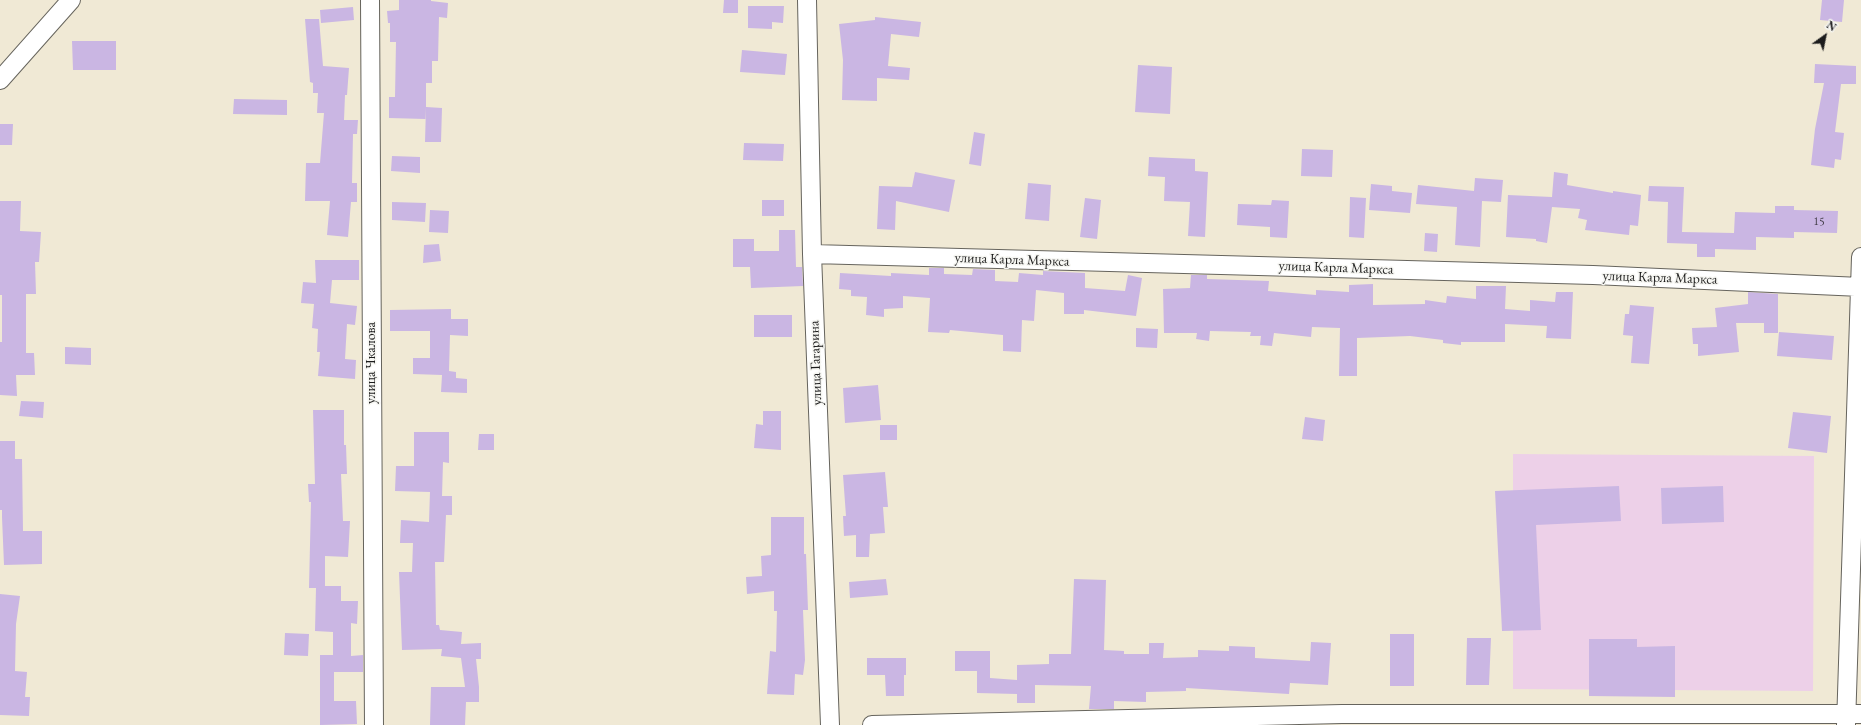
<!DOCTYPE html>
<meta charset="utf-8">
<style>
body{margin:0}
#map{position:relative;width:1861px;height:725px;overflow:hidden;background:#f0e9d5;font-family:"EB Garamond",serif}
canvas{display:block}
.north{position:absolute;left:1805px;top:16px;width:40px;height:40px;-webkit-text-stroke:3px #f6f6f2;paint-order:stroke;rotate:33deg;font-size:11px;font-weight:700;line-height:16px;text-align:center;color:#1c1c1c}
.north::after{content:'';display:block;margin:auto;width:14px;height:18px;background:#1c1c1c;clip-path:polygon(50% 0,100% 100%,50% 72%,0 100%)}
</style>
<div id="map">
<canvas width="1861" height="725"></canvas>
<div class="north">N</div>
</div>
<script>
const ctx = document.querySelector('canvas').getContext('2d');
ctx.lineJoin = 'round';
function paint(path, color) {
  ctx.fillStyle = color;
  ctx.fill(path, 'evenodd');
}
function poly(rows) {
  const path = new Path2D();
  for (const r of rows) {
    path.moveTo(r[0], r[1]);
    for (let i = 2; i < r.length; i += 2) path.lineTo(r[i], r[i + 1]);
  }
  return path;
}
function stroke(path, color, width, dash) {
  ctx.strokeStyle = color;
  ctx.lineWidth = width;
  ctx.lineCap = dash ? 'butt' : 'round';
  ctx.setLineDash(dash || []);
  ctx.stroke(path);
}
function drawText(font, color, halo, rows, align = 'center') {
  ctx.font = font + ' "EB Garamond",serif';
  ctx.lineWidth = 3;
  ctx.setLineDash([]);
  ctx.textBaseline = 'middle';
  ctx.strokeStyle = halo;
  ctx.fillStyle = color;
  for (const [text, x, y, turn = 0] of rows) {
    ctx.save();
    ctx.translate(x, y);
    ctx.rotate((+turn || 0) * Math.PI / 180);
    ctx.textAlign = isNaN(turn) ? turn : align;
    if (halo) ctx.strokeText(text, 0, 0);
    ctx.fillText(text, 0, 0);
    ctx.restore();
  }
}
paint(poly([
 [1513,454,1814,456,1813,691,1513,689]
]), '#edd0e8');
paint(poly([
 [399,0,431,0,431,1,448,3,447,18,439,17,438,61,432,61,432,83,426,83,426,119,389,118,389,97,395,97,396,42,390,42,390,23,388,23,387,11,399,10],
 [724,0,738,0,738,13,723,13],
 [1822,0,1844,0,1842,22,1820,20],
 [748,6,784,6,783,23,772,22,772,29,748,28],
 [353,7,354,20,321,23,320,10],
 [875,17,921,22,919,37,891,34,888,66,910,68,909,80,877,78,877,101,842,100,843,60,839,24,875,20],
 [305,19,319,19,323,66,349,68,347,95,345,95,344,120,358,120,357,134,353,134,352,183,357,183,357,202,351,202,348,237,327,235,330,201,305,201,306,163,320,163,324,113,317,113,318,93,313,93,313,83,310,82],
 [72,41,116,41,116,70,73,70],
 [742,50,787,54,785,75,740,72],
 [1815,64,1856,66,1856,84,1841,84,1835,132,1844,133,1841,160,1835,159,1834,168,1811,165,1815,129,1824,83,1814,83],
 [1138,65,1172,67,1170,114,1135,112],
 [234,99,287,100,287,115,233,114],
 [426,107,442,108,441,142,425,142],
 [0,124,13,124,12,145,0,145],
 [974,132,985,134,981,166,969,164],
 [744,143,784,144,783,161,743,160],
 [1302,149,1333,150,1332,177,1301,176],
 [392,156,420,157,420,173,391,171],
 [1149,157,1195,159,1195,171,1208,172,1205,237,1188,236,1190,202,1164,201,1165,177,1148,176],
 [915,172,955,180,949,212,896,201,895,230,877,229,879,186,912,187],
 [1554,172,1568,174,1567,185,1613,193,1613,191,1641,195,1638,226,1630,225,1629,235,1585,230,1587,220,1578,218,1580,209,1552,207,1547,243,1536,241,1536,239,1506,237,1508,195,1552,197],
 [1475,178,1503,180,1501,202,1482,201,1480,247,1455,245,1457,207,1416,204,1418,185,1474,191],
 [1028,183,1051,185,1049,221,1025,219],
 [1371,184,1392,186,1392,191,1412,193,1410,213,1369,210],
 [1649,186,1684,187,1682,232,1734,233,1735,212,1775,213,1775,206,1794,206,1794,210,1838,211,1837,233,1794,232,1794,238,1756,237,1756,250,1715,249,1715,257,1697,257,1697,244,1667,243,1668,202,1648,201],
 [1350,197,1366,198,1364,238,1349,237],
 [1085,198,1101,200,1097,239,1080,237],
 [762,200,784,200,784,216,762,216],
 [1272,200,1289,201,1287,238,1270,237,1270,227,1237,225,1238,204,1271,205],
 [0,201,21,201,20,231,41,232,39,262,35,262,36,294,26,294,26,353,34,353,35,375,16,375,17,396,0,395,0,342,2,342,2,295,0,295],
 [392,202,426,203,425,222,392,220],
 [430,210,449,211,448,233,429,232],
 [779,230,795,230,796,267,802,267,803,286,751,288,750,267,733,267,733,239,754,239,754,251,779,251],
 [1425,233,1438,234,1437,252,1424,251],
 [439,244,441,261,423,263,424,245],
 [315,260,359,260,359,280,332,280,330,303,357,306,355,325,347,324,345,359,356,360,355,379,318,376,320,352,317,352,318,329,312,328,314,304,301,303,303,282,316,283],
 [929,268,944,268,944,274,972,275,973,269,995,270,995,281,1018,282,1019,273,1043,275,1043,271,1085,273,1085,288,1125,291,1128,275,1142,278,1136,316,1084,310,1084,314,1064,314,1064,293,1036,290,1034,321,1022,320,1021,352,1003,351,1003,335,950,330,949,333,928,332,930,298,903,296,903,308,884,309,884,317,866,315,867,297,851,296,851,290,839,289,840,273,891,276,891,273,929,275],
 [1191,275,1207,275,1207,279,1269,281,1268,291,1316,295,1316,290,1349,292,1349,285,1373,284,1373,305,1425,304,1425,300,1446,303,1447,296,1476,299,1476,286,1506,286,1505,309,1530,311,1530,300,1555,302,1556,292,1573,292,1571,339,1546,338,1547,326,1505,324,1505,342,1461,342,1461,345,1443,343,1443,340,1410,336,1357,338,1357,376,1339,376,1340,328,1312,327,1311,337,1274,333,1272,346,1260,345,1261,336,1250,336,1251,332,1210,331,1209,341,1196,339,1197,333,1164,333,1163,289,1190,288],
 [1748,292,1778,294,1778,333,1764,333,1764,323,1736,323,1739,352,1698,356,1698,344,1693,344,1692,328,1717,327,1715,308,1748,304],
 [1630,305,1654,307,1649,364,1631,363,1633,336,1623,335,1625,314,1629,314],
 [451,309,451,319,468,319,468,336,450,335,449,371,456,372,456,378,467,379,467,393,441,392,442,375,413,374,413,358,430,358,430,331,390,331,390,310],
 [754,315,792,315,792,337,754,337],
 [1136,328,1158,329,1157,348,1136,347],
 [1779,332,1834,336,1832,360,1777,356],
 [65,347,91,348,91,365,65,364],
 [878,385,881,420,845,423,843,388],
 [21,401,44,402,43,418,19,416],
 [313,410,344,410,344,445,346,445,347,474,341,474,343,521,350,521,348,557,325,556,325,586,341,586,341,601,358,601,357,624,351,623,351,656,363,655,363,672,334,672,334,701,356,701,357,724,320,725,320,655,333,655,333,632,315,631,316,588,309,588,311,502,309,502,308,484,315,484],
 [763,411,781,411,781,450,754,448,756,424,763,425],
 [1793,412,1831,416,1827,453,1788,448],
 [1305,417,1325,420,1323,441,1302,439],
 [880,425,897,425,897,440,880,440],
 [414,432,449,432,449,463,443,462,442,496,452,496,452,515,446,515,444,562,435,562,436,625,439,625,440,630,462,632,461,644,481,643,481,659,476,659,479,687,479,702,466,702,465,725,430,725,431,687,465,687,461,658,441,656,442,649,402,650,399,572,412,572,413,543,400,543,401,520,429,522,430,492,395,491,396,466,414,466],
 [479,434,494,434,494,450,478,450],
 [0,441,15,441,15,459,22,459,23,531,42,531,42,564,4,565,2,517,2,510,0,510],
 [885,472,888,507,883,507,885,533,870,534,869,557,856,557,856,535,844,536,843,516,846,516,843,475],
 [1619,486,1621,521,1536,525,1541,630,1502,631,1495,491],
 [1723,486,1724,522,1662,524,1661,488],
 [771,517,804,517,804,554,806,554,808,610,803,610,805,660,803,675,795,674,794,695,767,694,770,651,776,652,777,611,774,611,774,591,747,594,746,577,762,576,761,556,771,555],
 [886,579,888,595,850,598,849,582],
 [1074,579,1106,580,1104,650,1124,651,1124,654,1149,654,1149,643,1164,643,1163,658,1198,657,1198,650,1229,651,1229,646,1255,647,1255,658,1310,661,1311,642,1331,643,1328,685,1290,683,1289,694,1186,688,1186,691,1146,692,1146,702,1114,701,1114,709,1089,709,1091,686,1035,685,1035,703,1017,703,1017,694,977,693,977,671,955,671,955,651,990,651,990,678,1017,680,1017,665,1049,664,1049,654,1071,654],
 [0,594,20,596,16,624,15,671,27,672,25,697,30,697,29,716,0,715],
 [285,633,309,634,308,656,284,655],
 [1390,634,1414,634,1414,686,1390,686],
 [1467,638,1491,638,1489,685,1466,685],
 [1589,639,1637,639,1637,647,1675,646,1675,697,1589,696],
 [867,658,906,658,906,675,904,675,904,696,886,696,885,675,867,675]
]), '#cab6e3');
const minor = poly([
 [370,0,374,725],
 [807,0,812,254,830,725],
 [0,80,71,0],
 [812,254,1593,275,1861,287],
 [872,725,1342,714,1861,714],
 [1846,725,1861,257]
]);
stroke(minor, '#66645d', 20);
stroke(minor, '#fff', 18);
drawText('12px', '#48424e', null, [
 ["15",1819,222]
]);
drawText('14px', '#1c1c1c', '#f6f6f2', [
 ["улица Карла Маркса",1012,260,2],
 ["улица Карла Маркса",1336,268,2],
 ["улица Карла Маркса",1660,278,2],
 ["улица Чкалова",371,363,-90],
 ["улица Гагарина",816,363,-92]
]);
</script>
